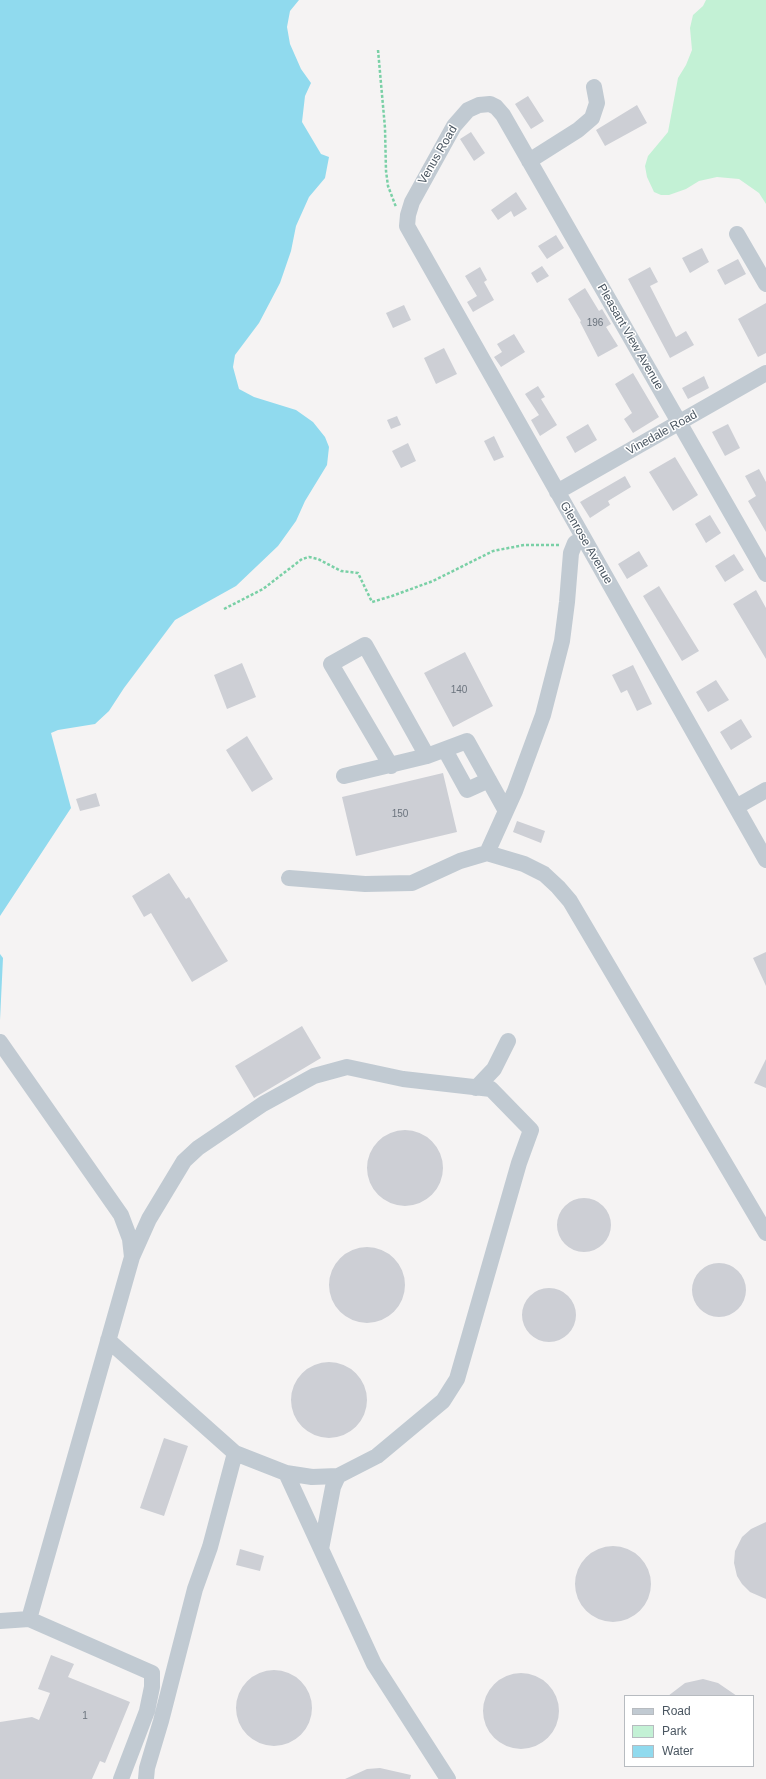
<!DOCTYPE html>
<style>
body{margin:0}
#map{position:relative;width:766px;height:1779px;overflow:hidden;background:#f5f3f3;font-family:Helvetica,sans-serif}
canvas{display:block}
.legend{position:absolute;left:624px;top:1695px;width:130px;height:72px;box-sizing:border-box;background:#fff;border:1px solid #b7bbc0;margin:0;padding:5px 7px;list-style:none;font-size:12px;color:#4a5661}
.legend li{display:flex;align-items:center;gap:8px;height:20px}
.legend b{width:20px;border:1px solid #b7bbc0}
</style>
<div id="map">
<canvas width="766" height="1779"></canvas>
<ul class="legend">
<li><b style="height:5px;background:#c1cad2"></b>Road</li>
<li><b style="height:11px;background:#c3f1d5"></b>Park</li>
<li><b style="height:11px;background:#90daee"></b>Water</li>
</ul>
</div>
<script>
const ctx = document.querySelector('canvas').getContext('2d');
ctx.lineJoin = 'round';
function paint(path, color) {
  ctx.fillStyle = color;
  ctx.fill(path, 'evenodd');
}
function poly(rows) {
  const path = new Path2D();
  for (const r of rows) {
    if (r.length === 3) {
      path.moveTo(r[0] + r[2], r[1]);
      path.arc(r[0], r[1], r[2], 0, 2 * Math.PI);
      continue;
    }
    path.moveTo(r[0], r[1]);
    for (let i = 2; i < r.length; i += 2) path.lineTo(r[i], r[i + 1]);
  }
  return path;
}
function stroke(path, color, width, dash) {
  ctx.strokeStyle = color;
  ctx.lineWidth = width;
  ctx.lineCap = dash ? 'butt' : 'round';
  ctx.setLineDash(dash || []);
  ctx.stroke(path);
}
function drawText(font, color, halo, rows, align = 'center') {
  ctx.font = font + ' Helvetica,sans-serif';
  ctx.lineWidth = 3;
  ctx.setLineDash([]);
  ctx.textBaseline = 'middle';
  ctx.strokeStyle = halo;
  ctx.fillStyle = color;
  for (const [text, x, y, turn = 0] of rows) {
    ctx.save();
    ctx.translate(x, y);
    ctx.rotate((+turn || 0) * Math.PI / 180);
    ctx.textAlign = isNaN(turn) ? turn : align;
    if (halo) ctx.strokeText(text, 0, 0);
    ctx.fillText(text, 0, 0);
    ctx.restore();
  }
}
paint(poly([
 [706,0,766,0,766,204,759,193,739,179,717,177,699,181,686,189,669,195,661,195,654,192,647,177,645,166,648,156,668,132,678,78,686,65,692,50,690,28,693,15,703,6]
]), '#c3f1d5');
paint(poly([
 [0,0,299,0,290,11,287,27,290,44,301,69,311,83,305,96,302,122,321,154,329,157,325,178,309,197,296,226,291,251,280,283,259,323,235,355,233,367,239,389,254,397,296,410,313,422,325,437,329,447,327,465,305,501,296,521,278,546,236,586,175,620,124,688,109,711,95,724,58,730,51,733,71,808,0,916],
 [0,954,3,958,0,1020]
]), '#90daee');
paint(poly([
 [528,96,544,121,531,129,515,104],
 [637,105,647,123,605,146,596,130],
 [471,132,485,153,474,161,460,139],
 [516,192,527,209,514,217,511,211,498,220,491,210],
 [556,235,564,248,547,259,538,246],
 [702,248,709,262,690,273,682,258],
 [738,259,746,274,725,285,717,270],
 [542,266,549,276,537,283,531,273],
 [480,267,487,280,484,282,494,300,473,312,467,302,477,296,465,276],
 [650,267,658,282,650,286,676,337,686,331,694,345,670,358,628,279],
 [585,288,599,311,602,309,611,324,606,327,618,346,598,357,580,322,581,321,568,299],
 [766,303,766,353,758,357,738,319],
 [404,305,411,320,393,328,386,313],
 [514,334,525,352,501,367,494,357,502,352,497,344],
 [444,348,457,374,436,384,424,358],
 [633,373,659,417,633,433,624,419,632,413,615,384],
 [704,376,709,388,688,399,682,388],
 [538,386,545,397,541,399,557,425,540,436,531,420,539,415,525,394],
 [397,416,401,425,391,429,387,420],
 [588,424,597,440,575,453,566,437],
 [728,424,740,448,725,456,712,432],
 [494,436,504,457,494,461,484,441],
 [408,443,416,461,401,468,392,451],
 [675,457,698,495,673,511,649,472],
 [759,469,766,482,766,532,748,501,756,496,745,476],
 [625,476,631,487,608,501,610,505,590,518,580,502],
 [710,515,721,533,706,543,695,524],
 [639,551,648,566,627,579,618,564],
 [734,554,744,570,725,582,715,566],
 [659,586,699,651,682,661,643,596],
 [756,590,766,608,766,659,733,604],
 [465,652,493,706,453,727,424,673],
 [242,663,256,697,227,709,214,675],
 [633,665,652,704,637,711,627,690,621,693,612,675],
 [716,680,729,700,708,712,696,692],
 [741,719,752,737,731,750,720,732],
 [247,736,273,779,252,792,226,750],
 [443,773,457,832,356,856,342,797],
 [96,793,100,806,80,811,76,799],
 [517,821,545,831,541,843,513,832],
 [169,873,186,899,189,897,228,961,192,982,151,913,144,917,132,896],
 [766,952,766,986,753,958],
 [302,1026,321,1058,254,1098,235,1066],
 [766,1059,766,1088,754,1083],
 [405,1168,38],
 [584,1225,27],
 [367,1285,38],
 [719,1290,27],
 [549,1315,27],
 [329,1400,38],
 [164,1438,188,1446,164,1516,140,1508],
 [766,1522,766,1599,750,1592,742,1584,737,1576,734,1563,735,1551,742,1537,751,1529],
 [613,1584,38],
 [240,1549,264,1556,260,1571,236,1565],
 [51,1655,74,1664,68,1677,130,1702,105,1763,100,1761,92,1779,0,1779,0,1722,32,1717,39,1720,50,1693,38,1689],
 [274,1708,38],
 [521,1711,38],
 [703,1679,718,1683,737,1696,668,1696,685,1683],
 [380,1768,411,1775,410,1779,345,1779,367,1769]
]), '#cdcfd5');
stroke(poly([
 [378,50,385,128,386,171,388,186,396,207],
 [224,609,263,589,302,559,309,557,318,559,341,571,358,573,372,602,392,596,433,581,493,551,524,545,560,545]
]), '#7ad0a6', 2.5, [3, 2]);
stroke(poly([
 [529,161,578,130,592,118,597,103,594,87],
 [737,234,766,284],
 [557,492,766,373],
 [766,574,503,115,496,107,490,104,479,105,468,110,454,126,412,202,408,215,407,226,766,860],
 [445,750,467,790,489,780],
 [391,766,331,664,365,645,427,756,467,741,506,811],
 [344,776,427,756],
 [736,807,766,790],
 [487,853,515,791,543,715,562,641,567,602,571,553,575,543,583,538],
 [289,878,365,884,412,883,460,861,487,853,524,864,544,874,558,887,570,901,766,1233],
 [0,1042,121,1215,130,1239,132,1257,29,1619],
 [476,1088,494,1069,508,1041],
 [132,1257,149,1219,184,1161,198,1148,263,1104,314,1076,347,1067,403,1079,491,1089,531,1130,519,1163,457,1379,443,1401,377,1456,338,1476,312,1477,286,1473],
 [108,1340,235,1453,286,1473,374,1664,448,1779],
 [321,1549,333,1487,338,1476],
 [0,1621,29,1619,152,1673,152,1687,147,1711,121,1779],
 [146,1779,147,1768,161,1721,195,1589,210,1547,235,1453]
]), '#c1cad2', 16);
drawText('10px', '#6b747e', null, [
 ["196",595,323],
 ["140",459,690],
 ["150",400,814],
 ["1",85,1716]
]);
drawText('12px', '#4a5661', '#fff', [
 ["Venus Road",438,155,-60],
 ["Pleasant View Avenue",630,337,60],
 ["Vinedale Road",662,433,-29],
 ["Glenrose Avenue",586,543,60]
]);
</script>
